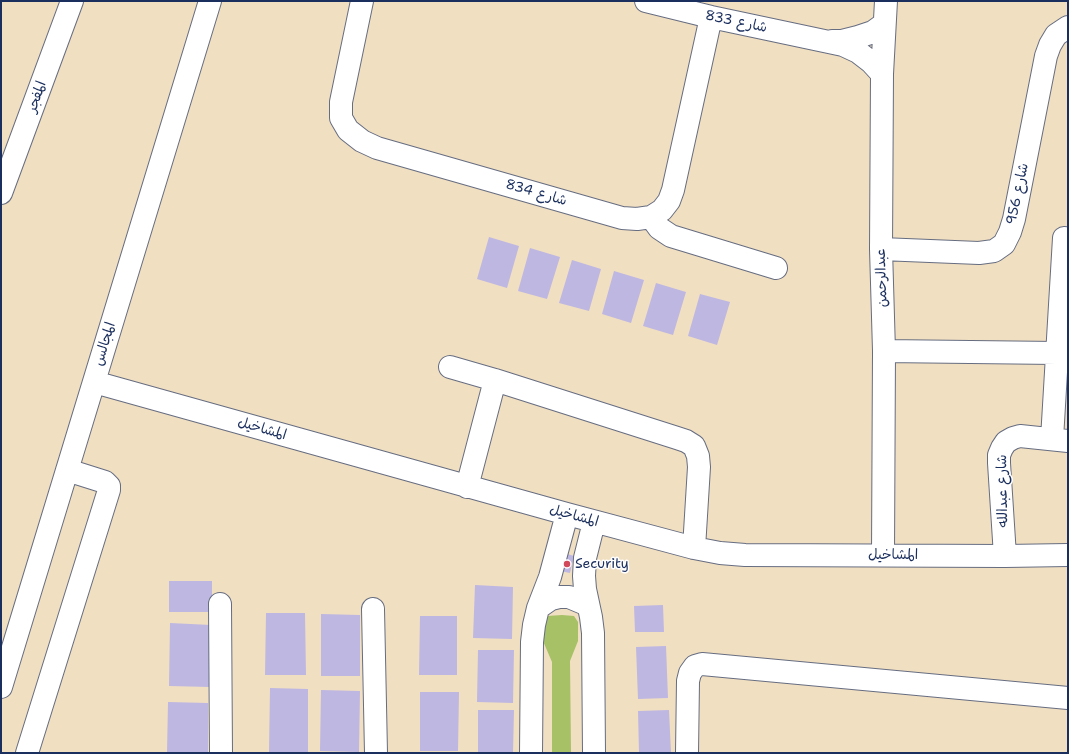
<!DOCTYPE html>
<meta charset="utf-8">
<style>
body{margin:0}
#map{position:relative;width:1069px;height:754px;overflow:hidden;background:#f1dfc1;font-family:"Shantell Sans",sans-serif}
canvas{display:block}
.frame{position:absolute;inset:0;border:2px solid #1b2f5e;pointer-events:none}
</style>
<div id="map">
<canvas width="1069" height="754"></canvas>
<div class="frame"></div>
</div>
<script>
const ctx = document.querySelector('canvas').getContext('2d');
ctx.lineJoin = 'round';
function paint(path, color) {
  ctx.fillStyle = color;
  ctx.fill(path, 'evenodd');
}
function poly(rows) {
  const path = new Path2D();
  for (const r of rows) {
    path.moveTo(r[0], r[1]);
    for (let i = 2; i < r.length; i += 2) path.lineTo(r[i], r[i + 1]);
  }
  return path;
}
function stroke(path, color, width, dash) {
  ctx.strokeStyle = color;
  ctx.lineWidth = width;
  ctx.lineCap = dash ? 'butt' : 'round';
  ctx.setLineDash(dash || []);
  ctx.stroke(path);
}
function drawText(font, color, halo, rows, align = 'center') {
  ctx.font = font + ' "Shantell Sans","Playpen Sans Arabic",sans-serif';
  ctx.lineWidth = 3;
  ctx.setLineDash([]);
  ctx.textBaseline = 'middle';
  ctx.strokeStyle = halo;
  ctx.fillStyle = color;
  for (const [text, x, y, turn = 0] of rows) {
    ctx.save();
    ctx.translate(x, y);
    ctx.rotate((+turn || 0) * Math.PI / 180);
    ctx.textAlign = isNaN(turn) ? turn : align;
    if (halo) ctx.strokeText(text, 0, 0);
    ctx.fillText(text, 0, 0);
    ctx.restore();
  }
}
paint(poly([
 [562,615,574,616,578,622,578,641,570,661,571,753,552,753,552,662,543,641,543,623,547,616]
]), '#a7c167');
paint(poly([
 [489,237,519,246,507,288,477,279],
 [530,248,560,257,547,299,518,291],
 [572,260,601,269,589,311,559,303],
 [614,271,644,280,631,323,602,314],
 [656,283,686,292,673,335,643,326],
 [700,294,730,302,717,345,688,336],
 [564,553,574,556,570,573,560,571],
 [169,581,212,581,212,612,169,612],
 [475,585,513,587,512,639,473,638],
 [663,605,664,632,635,632,634,606],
 [266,613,305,613,306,675,265,675],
 [321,614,360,615,360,676,321,676],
 [420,616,457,616,457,675,419,675],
 [170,623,211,625,210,687,169,686],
 [666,646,668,698,638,699,636,647],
 [478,650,514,650,513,703,477,702],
 [270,688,308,689,308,753,269,752],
 [321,690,360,691,359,752,320,751],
 [420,692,459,692,458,751,420,751],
 [168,702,208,703,208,753,167,753],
 [478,710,514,710,513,753,478,753],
 [669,710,671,753,639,753,638,711]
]), '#beb7e2');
const minor = poly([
 [362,1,341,102,341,118,348,130,362,141,377,148,622,218,637,219,651,217,662,210,669,201,673,190,711,17],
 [646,1,711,17,843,45,858,52,871,62,882,74],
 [832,41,842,41,858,37,873,32,884,24],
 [1,193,72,1],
 [651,217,659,228,671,236,776,268],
 [881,249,979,253,994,251,1004,244,1010,232,1014,219,1046,56,1050,45,1056,35,1068,27],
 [884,351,1057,353],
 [450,367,495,380,677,438,686,441,694,446,698,456,699,467,694,548],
 [94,382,567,514,694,548,720,553,745,555,1005,556,1068,555],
 [1052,439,1064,238],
 [467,487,495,380],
 [883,555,884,351,881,249,882,74,886,1],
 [1005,556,999,463,999,455,1002,448,1006,442,1013,438,1020,436,1068,441],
 [220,604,221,753],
 [538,608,551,599,559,597,569,597,588,605],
 [373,609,376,753],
 [1,687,210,1],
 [27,753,109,490,109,486,105,482,67,470],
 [531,753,532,642,534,625,538,608,550,577,567,514],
 [594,753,593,633,591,617,585,589,584,576,585,558,594,522],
 [687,753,688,681,690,673,695,666,702,664,1068,698]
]);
stroke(minor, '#666d81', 24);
stroke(minor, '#fff', 22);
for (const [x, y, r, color] of [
 [567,564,4,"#d1495b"]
]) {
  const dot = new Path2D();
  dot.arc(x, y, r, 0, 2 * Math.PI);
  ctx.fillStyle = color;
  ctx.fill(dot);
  stroke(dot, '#fff', 1.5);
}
drawText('14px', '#1b2f5e', '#fff', [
 ["شارع 833",736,22,12],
 ["المفجر",37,97,-70],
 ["شارع 834",536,193,16],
 ["شارع 956",1018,194,-78],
 ["عبدالرحمن",882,278,-92],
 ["المجالس",105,344,-73],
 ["المشاخيل",262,429,16],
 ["شارع عبدالله",1003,491,-91],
 ["المشاخيل",574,516,15],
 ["المشاخيل",893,555]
]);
drawText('14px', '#1b2f5e', '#fff', [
 ["Security",575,564]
], 'left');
</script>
